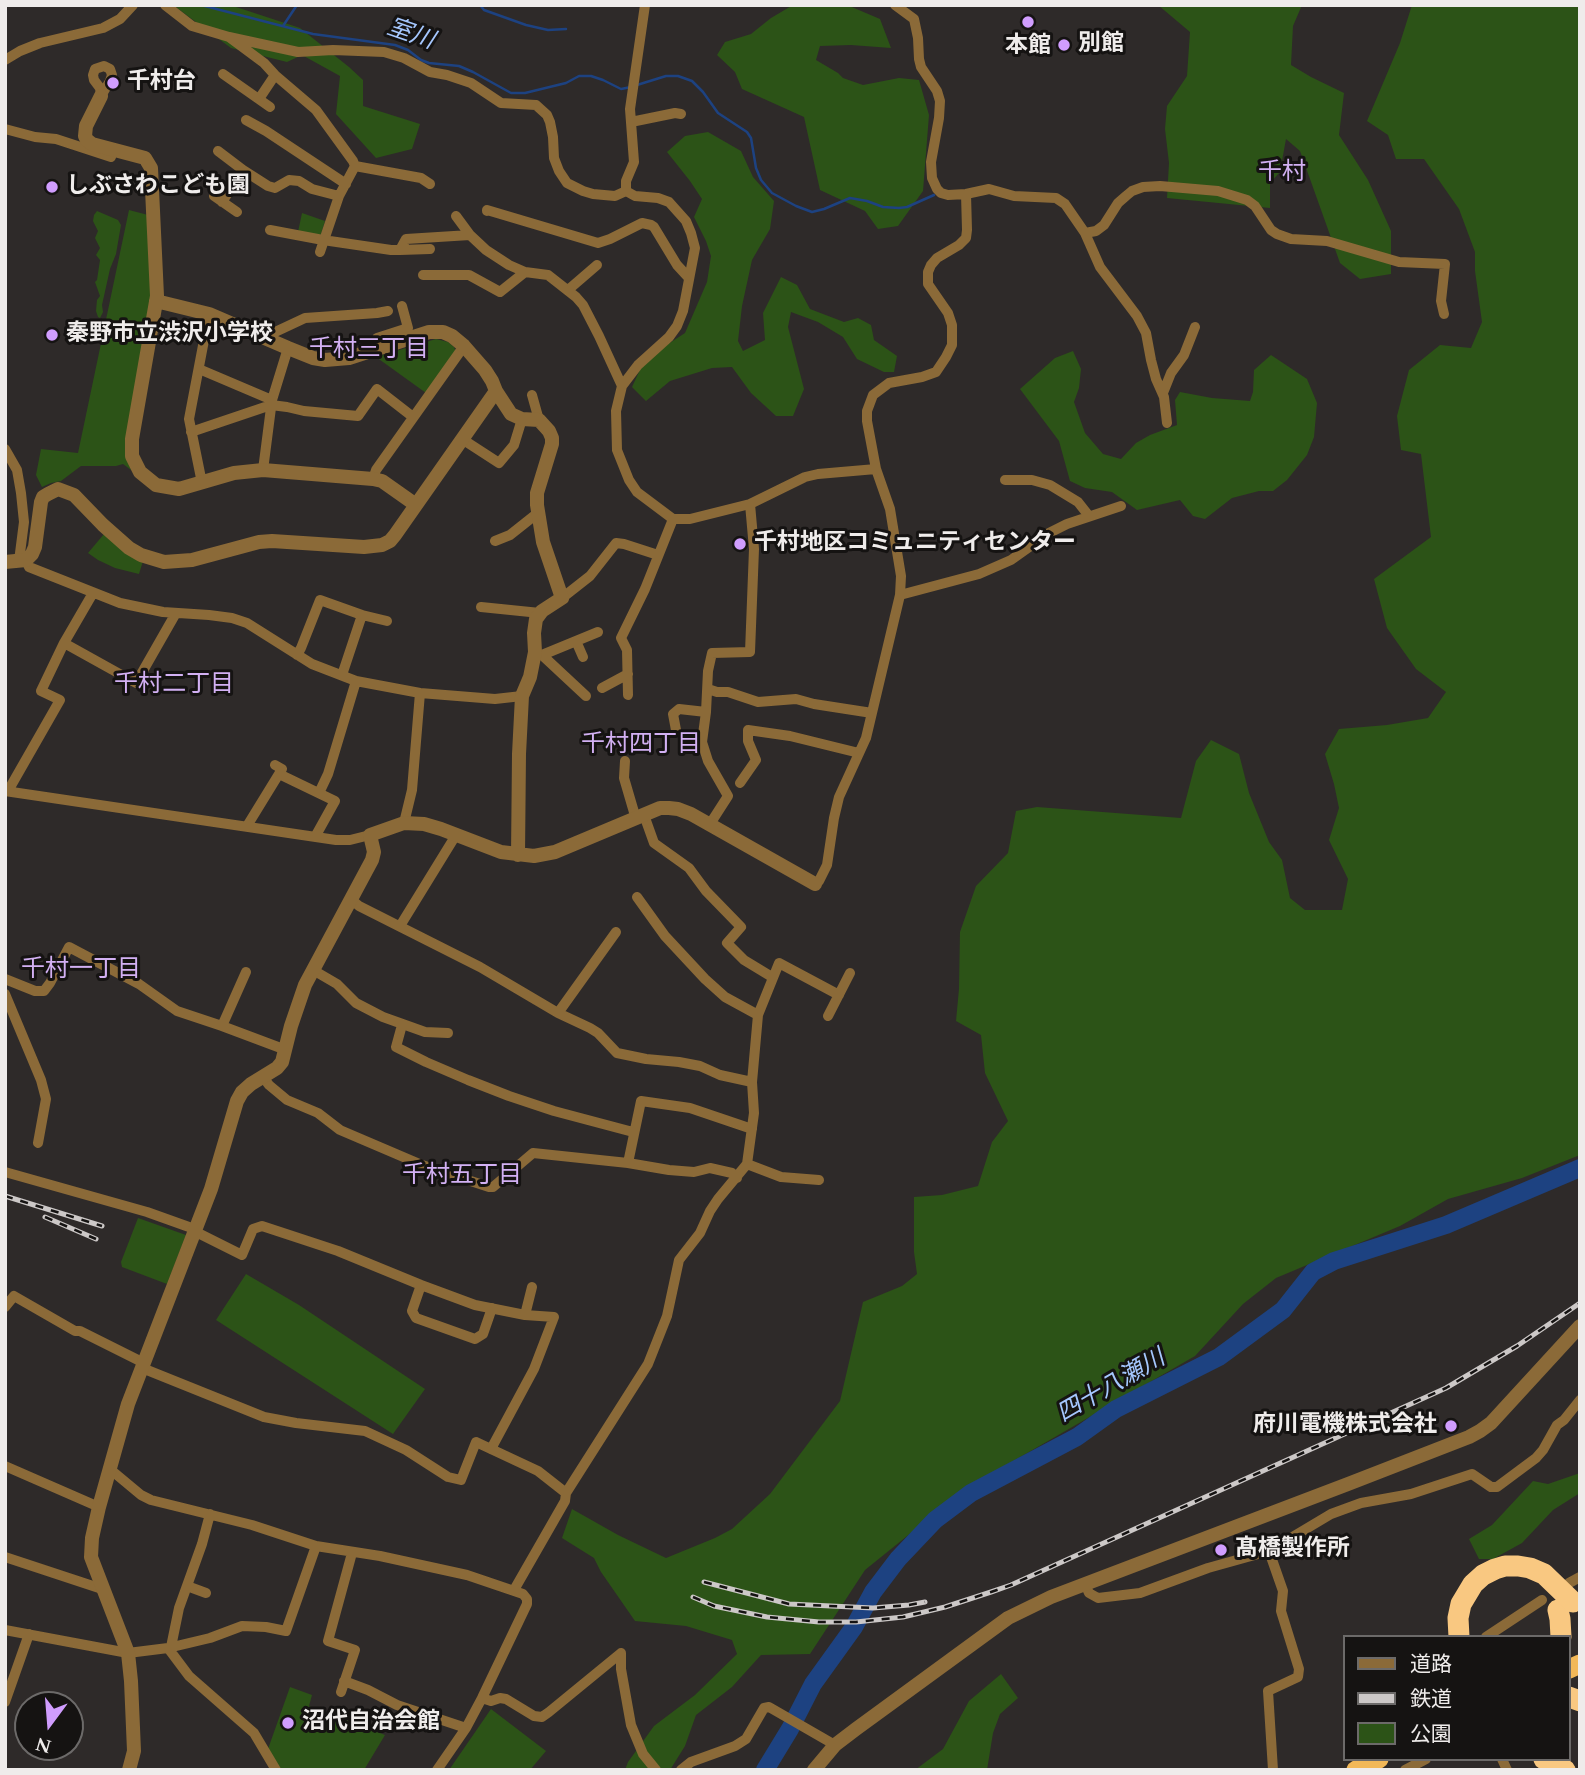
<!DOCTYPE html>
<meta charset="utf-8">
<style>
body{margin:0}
#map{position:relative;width:1585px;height:1775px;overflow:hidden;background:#2e2a29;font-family:Spectral,"Noto Sans JP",serif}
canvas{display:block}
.frame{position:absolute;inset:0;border:7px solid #efeceb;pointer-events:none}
.legend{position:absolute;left:1343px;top:1635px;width:228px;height:126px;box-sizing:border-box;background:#151312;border:2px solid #6c6a69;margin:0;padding:9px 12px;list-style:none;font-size:21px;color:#efeceb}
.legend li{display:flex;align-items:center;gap:14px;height:35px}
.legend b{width:35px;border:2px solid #6c6a69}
.north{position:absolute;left:14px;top:1691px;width:70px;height:70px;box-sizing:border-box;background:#151312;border:2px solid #6c6a69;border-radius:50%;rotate:196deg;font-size:19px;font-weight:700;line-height:28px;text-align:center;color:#efeceb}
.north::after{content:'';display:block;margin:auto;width:24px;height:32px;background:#d09dfe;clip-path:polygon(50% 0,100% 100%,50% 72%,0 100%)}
</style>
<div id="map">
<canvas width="1585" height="1775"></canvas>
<div class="frame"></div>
<ul class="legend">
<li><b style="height:9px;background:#8b6a38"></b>道路</li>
<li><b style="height:9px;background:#ccc8c7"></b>鉄道</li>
<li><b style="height:19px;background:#2c5317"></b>公園</li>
</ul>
<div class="north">N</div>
</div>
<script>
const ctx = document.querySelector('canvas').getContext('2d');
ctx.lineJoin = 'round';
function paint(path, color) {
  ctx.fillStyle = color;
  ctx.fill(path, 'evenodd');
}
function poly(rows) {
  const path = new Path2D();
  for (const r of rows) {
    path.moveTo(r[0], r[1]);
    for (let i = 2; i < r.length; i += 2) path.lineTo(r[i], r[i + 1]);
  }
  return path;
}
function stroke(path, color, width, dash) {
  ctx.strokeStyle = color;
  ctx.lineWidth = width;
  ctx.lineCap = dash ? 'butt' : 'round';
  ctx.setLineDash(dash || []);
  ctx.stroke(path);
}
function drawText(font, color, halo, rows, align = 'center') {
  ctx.font = font + ' Spectral,"Noto Sans JP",serif';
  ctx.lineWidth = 6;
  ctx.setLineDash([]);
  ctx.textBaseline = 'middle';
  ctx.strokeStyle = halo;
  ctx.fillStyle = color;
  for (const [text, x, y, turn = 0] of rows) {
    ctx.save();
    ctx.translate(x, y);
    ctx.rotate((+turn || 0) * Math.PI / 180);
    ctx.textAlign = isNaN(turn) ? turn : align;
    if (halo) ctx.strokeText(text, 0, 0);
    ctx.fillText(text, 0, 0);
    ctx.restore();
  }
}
paint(poly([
 [173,5,230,5,300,28,349,67,363,80,363,106,420,124,412,149,376,158,336,114,340,76,302,55,287,62,231,48],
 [793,5,847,5,880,19,891,48,851,45,820,46,816,60,838,73,843,78,863,85,899,78,919,80,929,115,923,191,898,226,878,229,865,211,820,190,804,117,742,89,735,72,717,55,725,42,751,34,771,18],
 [1158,5,1302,5,1293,26,1291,65,1311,77,1344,93,1339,135,1368,180,1391,231,1391,274,1360,279,1340,263,1300,151,1286,139,1280,172,1270,183,1270,208,1167,198,1169,163,1165,129,1167,106,1187,76,1190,32],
 [1412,5,1580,5,1580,1155,1522,1178,1448,1199,1400,1226,1276,1278,1243,1304,1195,1356,984,1478,922,1524,865,1570,810,1654,761,1655,732,1687,696,1715,685,1746,670,1770,625,1770,628,1762,654,1726,695,1695,737,1654,732,1640,686,1626,635,1621,601,1572,594,1558,562,1538,572,1509,618,1535,666,1558,715,1538,732,1529,770,1494,840,1401,863,1302,902,1286,917,1274,914,1252,914,1197,942,1195,978,1186,992,1142,1008,1121,985,1073,981,1035,956,1021,959,989,960,932,976,886,1008,853,1016,811,1037,807,1181,818,1196,761,1211,740,1239,754,1249,793,1269,842,1282,860,1290,898,1305,910,1342,910,1348,879,1329,840,1339,808,1334,784,1325,754,1339,729,1387,725,1428,718,1446,692,1416,669,1387,628,1374,579,1431,537,1421,454,1401,450,1397,416,1409,370,1440,345,1471,348,1482,322,1475,271,1475,252,1459,209,1424,159,1396,159,1388,135,1367,121,1400,43],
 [708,132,741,151,753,177,774,201,770,229,752,260,742,306,738,341,743,351,765,340,763,313,781,277,797,285,810,309,844,322,858,318,871,325,874,340,897,356,894,372,884,372,857,359,843,337,818,322,791,312,788,327,804,389,793,416,776,416,751,393,732,367,712,368,670,381,646,401,632,387,645,359,685,333,707,282,711,256,706,241,694,217,702,199,690,181,667,152,685,136],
 [129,210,148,215,152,296,129,463,131,470,123,464,116,466,81,466,61,481,51,483,42,487,36,475,41,449,78,453],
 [97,211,118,220,121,225,116,254,110,269,102,305,103,312,100,318,98,317,96,311,97,300,100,296,95,282,97,280,100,260,96,255,100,248,95,238,98,231,93,221,94,215],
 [302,213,325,221,321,234,317,236,298,232],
 [436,339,448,342,454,347,456,352,426,393,376,357],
 [1073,351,1081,369,1079,388,1074,402,1085,433,1103,454,1121,459,1136,443,1150,435,1177,425,1175,400,1180,392,1212,398,1250,401,1253,392,1254,370,1271,355,1307,379,1317,403,1314,437,1307,455,1287,480,1273,491,1259,491,1232,498,1205,519,1193,516,1180,500,1137,510,1112,492,1085,488,1070,481,1059,441,1020,389,1055,358],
 [104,534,143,561,139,574,115,568,98,560,88,553],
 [138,1218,186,1235,167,1284,122,1267,121,1262],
 [246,1274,299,1305,425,1389,393,1434,216,1320],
 [1580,1473,1580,1493,1553,1510,1522,1543,1493,1559,1479,1559,1469,1539,1492,1525,1533,1481,1548,1484],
 [1001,1674,1018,1698,1000,1714,993,1733,987,1770,915,1770,943,1749,969,1701],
 [290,1687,312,1695,309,1706,385,1735,364,1770,282,1770,278,1765,268,1749],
 [491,1709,546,1751,530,1770,449,1770]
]), '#2c5317');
stroke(poly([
 [201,5,313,34,395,45,408,50,421,60,429,63,459,66,473,72,511,93,525,93,566,83,579,76,591,76,603,80,621,89,631,87],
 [480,5,484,10,526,25,548,30,566,29],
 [283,26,297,5],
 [637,85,666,76,678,76,692,81,703,92,718,113,747,132,751,138,756,168,761,180,772,193,796,206,812,212,824,209,850,198,867,201,883,207,899,208,907,207,934,195]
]), '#1d4281', 2.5);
stroke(poly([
 [765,1770,790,1729,813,1684,854,1627,873,1592,898,1559,935,1520,971,1493,1077,1437,1116,1409,1219,1357,1283,1310,1313,1272,1334,1261,1446,1225,1580,1168]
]), '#1d4281', 18);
stroke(poly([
 [165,5,192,26,229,37,264,63,275,75,316,110,353,161,355,166,339,196,320,252],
 [895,5,914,19,918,38,919,59,921,67,937,91,940,101,939,118,931,162,932,178,937,189,941,193,948,195,966,194,989,189,1014,196,1056,198,1065,204,1085,233,1100,267,1137,316,1146,333,1151,360,1156,379,1164,397,1167,423],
 [229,37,298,52,333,50,384,52,404,58,430,72,447,75,471,83,501,103,536,105,547,115,550,122,553,137,554,158,559,171,567,183,583,191,593,194,615,196,626,191],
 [5,60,20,51,40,43,103,28,120,19,133,5],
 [104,66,110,69,112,75,110,81,101,96,100,88,94,80,93,75,95,69,104,66],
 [223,74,270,107],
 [259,99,275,75],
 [246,120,266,131,346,184],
 [631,122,675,113,681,114],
 [5,129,35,137,56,139,111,157,113,150],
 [218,151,243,170,268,186,275,188,289,180,299,181,312,189,339,196],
 [355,166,421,178,430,184],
 [626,191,635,196,658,198,669,202,686,221,691,233,695,248,683,311,677,326,669,337,638,365,622,386,616,411,617,450,629,480,637,492,673,519,690,519,750,504,805,477,818,474,876,469],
 [626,191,626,181,634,162,630,109,645,5],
 [214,196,237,212],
 [222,202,243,170],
 [487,211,487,210,598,243,610,239,642,223,651,225,654,227,677,265,689,278],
 [456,216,470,235],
 [270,230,323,240,391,250,400,250,406,239,470,235,486,250,509,265,525,272,548,275,576,297,583,305,599,336,622,386],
 [1085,233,1096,231,1104,225,1118,203,1126,196,1132,191,1143,187,1160,186,1218,191,1247,200,1255,206,1271,230,1277,234,1291,239,1327,241,1399,262,1445,264,1441,301,1444,314],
 [400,250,430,249],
 [423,275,469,275,500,292,525,272],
 [568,290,597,265],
 [268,339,273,333,305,318,377,313,388,311],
 [374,350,377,338,408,328,402,306],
 [199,369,272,400],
 [1163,393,1171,373,1184,355,1195,327],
 [532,395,539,420],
 [191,432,271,405,287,407,304,411,358,416,377,389,413,417],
 [462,439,499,463,514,445,522,419],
 [5,449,17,470,21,493,24,522,19,561],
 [263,470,272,400,288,348],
 [373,479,376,470,464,346],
 [1005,480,1032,480,1050,485,1078,502,1089,516],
 [202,483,189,419,209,314],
 [495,541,510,535,539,512],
 [26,560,29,567,120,603,163,612,209,615,232,618,247,623,312,664,356,681,420,693,495,699,522,696],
 [900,595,979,574,1011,560,1049,533,1067,524,1121,506],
 [562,598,590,576,616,543,624,544,658,555],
 [481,607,540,613],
 [362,615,387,621],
 [576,641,583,657],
 [64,643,136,683,176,613],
 [297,655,301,648,320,600,362,615,342,675],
 [534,655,542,655,598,632],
 [542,655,586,696],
 [602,688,628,674],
 [708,689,717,692,728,692,758,702,796,699,814,704,872,713],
 [628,695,627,650,621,638,645,589,673,519],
 [676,730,673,714,679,709,706,712],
 [625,761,624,778,636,819],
 [279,774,335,801,315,837],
 [740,783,756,760,748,741,748,730,790,736,859,753],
 [5,791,336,840,350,840,370,835],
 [8,791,60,700,41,691,64,643,93,593],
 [319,793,328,774,356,681],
 [644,815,654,843,689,868,706,891,741,927,727,943,744,960,772,977],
 [404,823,412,790,420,693],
 [710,824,728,796,708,761,702,742,706,712,708,671,712,653,750,652,754,549,750,504],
 [247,826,282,769,275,765],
 [815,884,819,881,827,865,834,818,839,797,866,738,900,595,901,576,890,509,876,469,867,421,867,411,873,395,889,383,922,377,936,372,946,357,952,345,952,325,948,313,928,284,928,272,931,265,937,258,959,245,966,238,967,230,966,194],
 [637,897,665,936,705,979,725,997,758,1015],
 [352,900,359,906,480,967,558,1013,590,1028,598,1033,617,1053,646,1059,679,1062,700,1066,720,1075,752,1082],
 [400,926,456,835],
 [313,970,337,984,356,1003,383,1017,425,1032,448,1033],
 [5,979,35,991,44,991,50,983,69,947,139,984,177,1011,222,1026,286,1050],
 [5,994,41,1080,46,1099,38,1143],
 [558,1013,616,932],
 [828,1016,850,973],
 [402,1025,396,1047,426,1062,468,1080,509,1096,554,1111,633,1132],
 [222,1026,246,972],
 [263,1077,269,1085,287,1100,318,1113,340,1130,422,1165,489,1187,493,1187,533,1153,628,1163,669,1170,694,1172,710,1168,732,1173,737,1178],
 [628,1163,641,1101,690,1108,752,1129],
 [747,1164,781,1177,819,1180],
 [5,1172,147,1212,189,1227,200,1234,242,1255,253,1229,262,1226,338,1251,421,1285,475,1305,525,1315,554,1317,534,1369,491,1449],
 [421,1285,412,1311,416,1318,475,1339,483,1334,492,1308],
 [5,1307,14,1296,75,1331,80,1331,144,1363],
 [525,1315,532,1287],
 [142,1368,264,1417,296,1423,365,1431,406,1450,448,1477,461,1480,476,1442,538,1471,566,1493],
 [5,1466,99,1507],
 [111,1470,141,1495,151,1500,252,1525,316,1546,380,1556,467,1575,523,1594,527,1599,527,1604,482,1698,466,1728,437,1770],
 [1269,1551,1283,1591,1281,1611,1299,1669,1298,1677,1268,1691,1273,1770],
 [5,1557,102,1589],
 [1569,1583,1580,1577],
 [1085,1584,1089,1593,1098,1598,1140,1593,1208,1568,1269,1551,1331,1514,1361,1503,1411,1494,1472,1474,1491,1487,1497,1487,1536,1458,1543,1450,1557,1425,1564,1420,1580,1400],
 [187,1586,206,1593],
 [514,1590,565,1501,566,1493,648,1364,667,1316,679,1260,700,1233,710,1211,718,1199,747,1164,754,1113,752,1082,758,1015,779,963,839,995],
 [5,1630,128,1653,168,1648,189,1676,254,1733,276,1770],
 [1486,1637,1542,1600],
 [171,1647,179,1608,202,1544,210,1514],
 [168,1648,210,1638,242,1626,266,1627,286,1631,316,1546],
 [621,1653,621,1669,631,1725,643,1754,656,1770],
 [344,1681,368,1690,397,1705,466,1728],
 [341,1692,355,1650,328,1641,352,1553],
 [482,1698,491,1701,500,1698,506,1699,534,1716,542,1717,549,1712,621,1653],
 [5,1702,29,1634],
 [1502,1759,1507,1770],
 [681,1770,691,1762,735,1746,746,1739,764,1708,769,1707,835,1745],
 [1405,1770,1426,1759]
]), '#8b6a38', 10);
stroke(poly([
 [101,96,86,126,85,136,87,140,92,144,145,158,151,168,157,296,132,439,132,456,140,472,156,485,179,489,234,473,263,470,373,479,382,481,416,505],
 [156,301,209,314,288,348,313,358,325,360,349,358,429,332,443,332,452,336,464,346,485,370,492,381,496,391,511,414,522,419,539,420,549,431,552,438,552,444,537,493,537,505,543,542,562,598,542,611,536,619,534,633,535,652,530,677,522,696,519,754,518,855],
 [5,562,26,560,32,554,35,547,41,502,43,497,48,494,58,489,74,495,103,525,129,548,141,555,164,562,192,560,259,542,272,541,364,547,382,545,390,541,395,535,496,391],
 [129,1770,134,1751,131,1681,128,1653,91,1557,92,1538,99,1507,128,1404,211,1189,237,1101,242,1092,251,1084,277,1068,282,1062,291,1026,305,985,372,860,374,852,370,835,404,823,424,824,441,829,501,852,534,856,555,852,660,808,669,808,678,809,691,814,815,884],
 [814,1770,835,1745,856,1729,1008,1618,1051,1597,1348,1484,1469,1437,1480,1431,1491,1423,1580,1326]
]), '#8b6a38', 14);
stroke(poly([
 [1569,1669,1580,1664],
 [1356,1770,1379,1759]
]), '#f2b858', 19);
stroke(poly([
 [1558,1610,1560,1619,1561,1637],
 [1569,1697,1580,1701],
 [1544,1759,1565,1770]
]), '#f9c881', 21);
const rail = poly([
 [5,1196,102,1226],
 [45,1217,96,1239],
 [704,1582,789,1604,873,1608,909,1605,925,1602],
 [693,1597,714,1606,767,1617,819,1622,856,1622,903,1617,945,1607,991,1592,1011,1585,1446,1388,1517,1346,1580,1303]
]);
stroke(rail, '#ccc8c7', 5);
stroke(rail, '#151312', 2.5, [8]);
stroke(poly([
 [1459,1637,1458,1618,1461,1604,1473,1584,1483,1575,1495,1569,1505,1566,1518,1566,1530,1568,1544,1574,1573,1602]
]), '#f9c881', 21);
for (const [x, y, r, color] of [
 [1028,22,7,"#d09dfe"],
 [1064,45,7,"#d09dfe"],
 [113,83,7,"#d09dfe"],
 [52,187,7,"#d09dfe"],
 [52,335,7,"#d09dfe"],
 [740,544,7,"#d09dfe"],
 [1451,1426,7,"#d09dfe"],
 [1221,1550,7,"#d09dfe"],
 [288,1723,7,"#d09dfe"]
]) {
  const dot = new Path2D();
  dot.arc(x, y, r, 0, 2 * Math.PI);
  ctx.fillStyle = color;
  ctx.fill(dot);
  stroke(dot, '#151312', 2.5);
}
drawText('bold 23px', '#efeceb', '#151312', [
 ["別館",1078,45],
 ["本館",1028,47,"center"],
 ["千村台",127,83],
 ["しぶさわこども園",66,187],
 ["秦野市立渋沢小学校",66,335],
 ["千村地区コミュニティセンター",754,544],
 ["府川電機株式会社",1437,1426,"right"],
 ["髙橋製作所",1235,1550],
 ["沼代自治会館",302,1723]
], 'left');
drawText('italic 24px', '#a5c7fe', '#151312', [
 ["室川",410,36,19],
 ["四十八瀬川",1112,1388,-30]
]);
drawText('24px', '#d2b0f3', '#151312', [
 ["千村",1282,174],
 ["千村三丁目",369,351],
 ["千村二丁目",174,686],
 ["千村四丁目",641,746],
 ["千村一丁目",81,971],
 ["千村五丁目",462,1177]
]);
</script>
